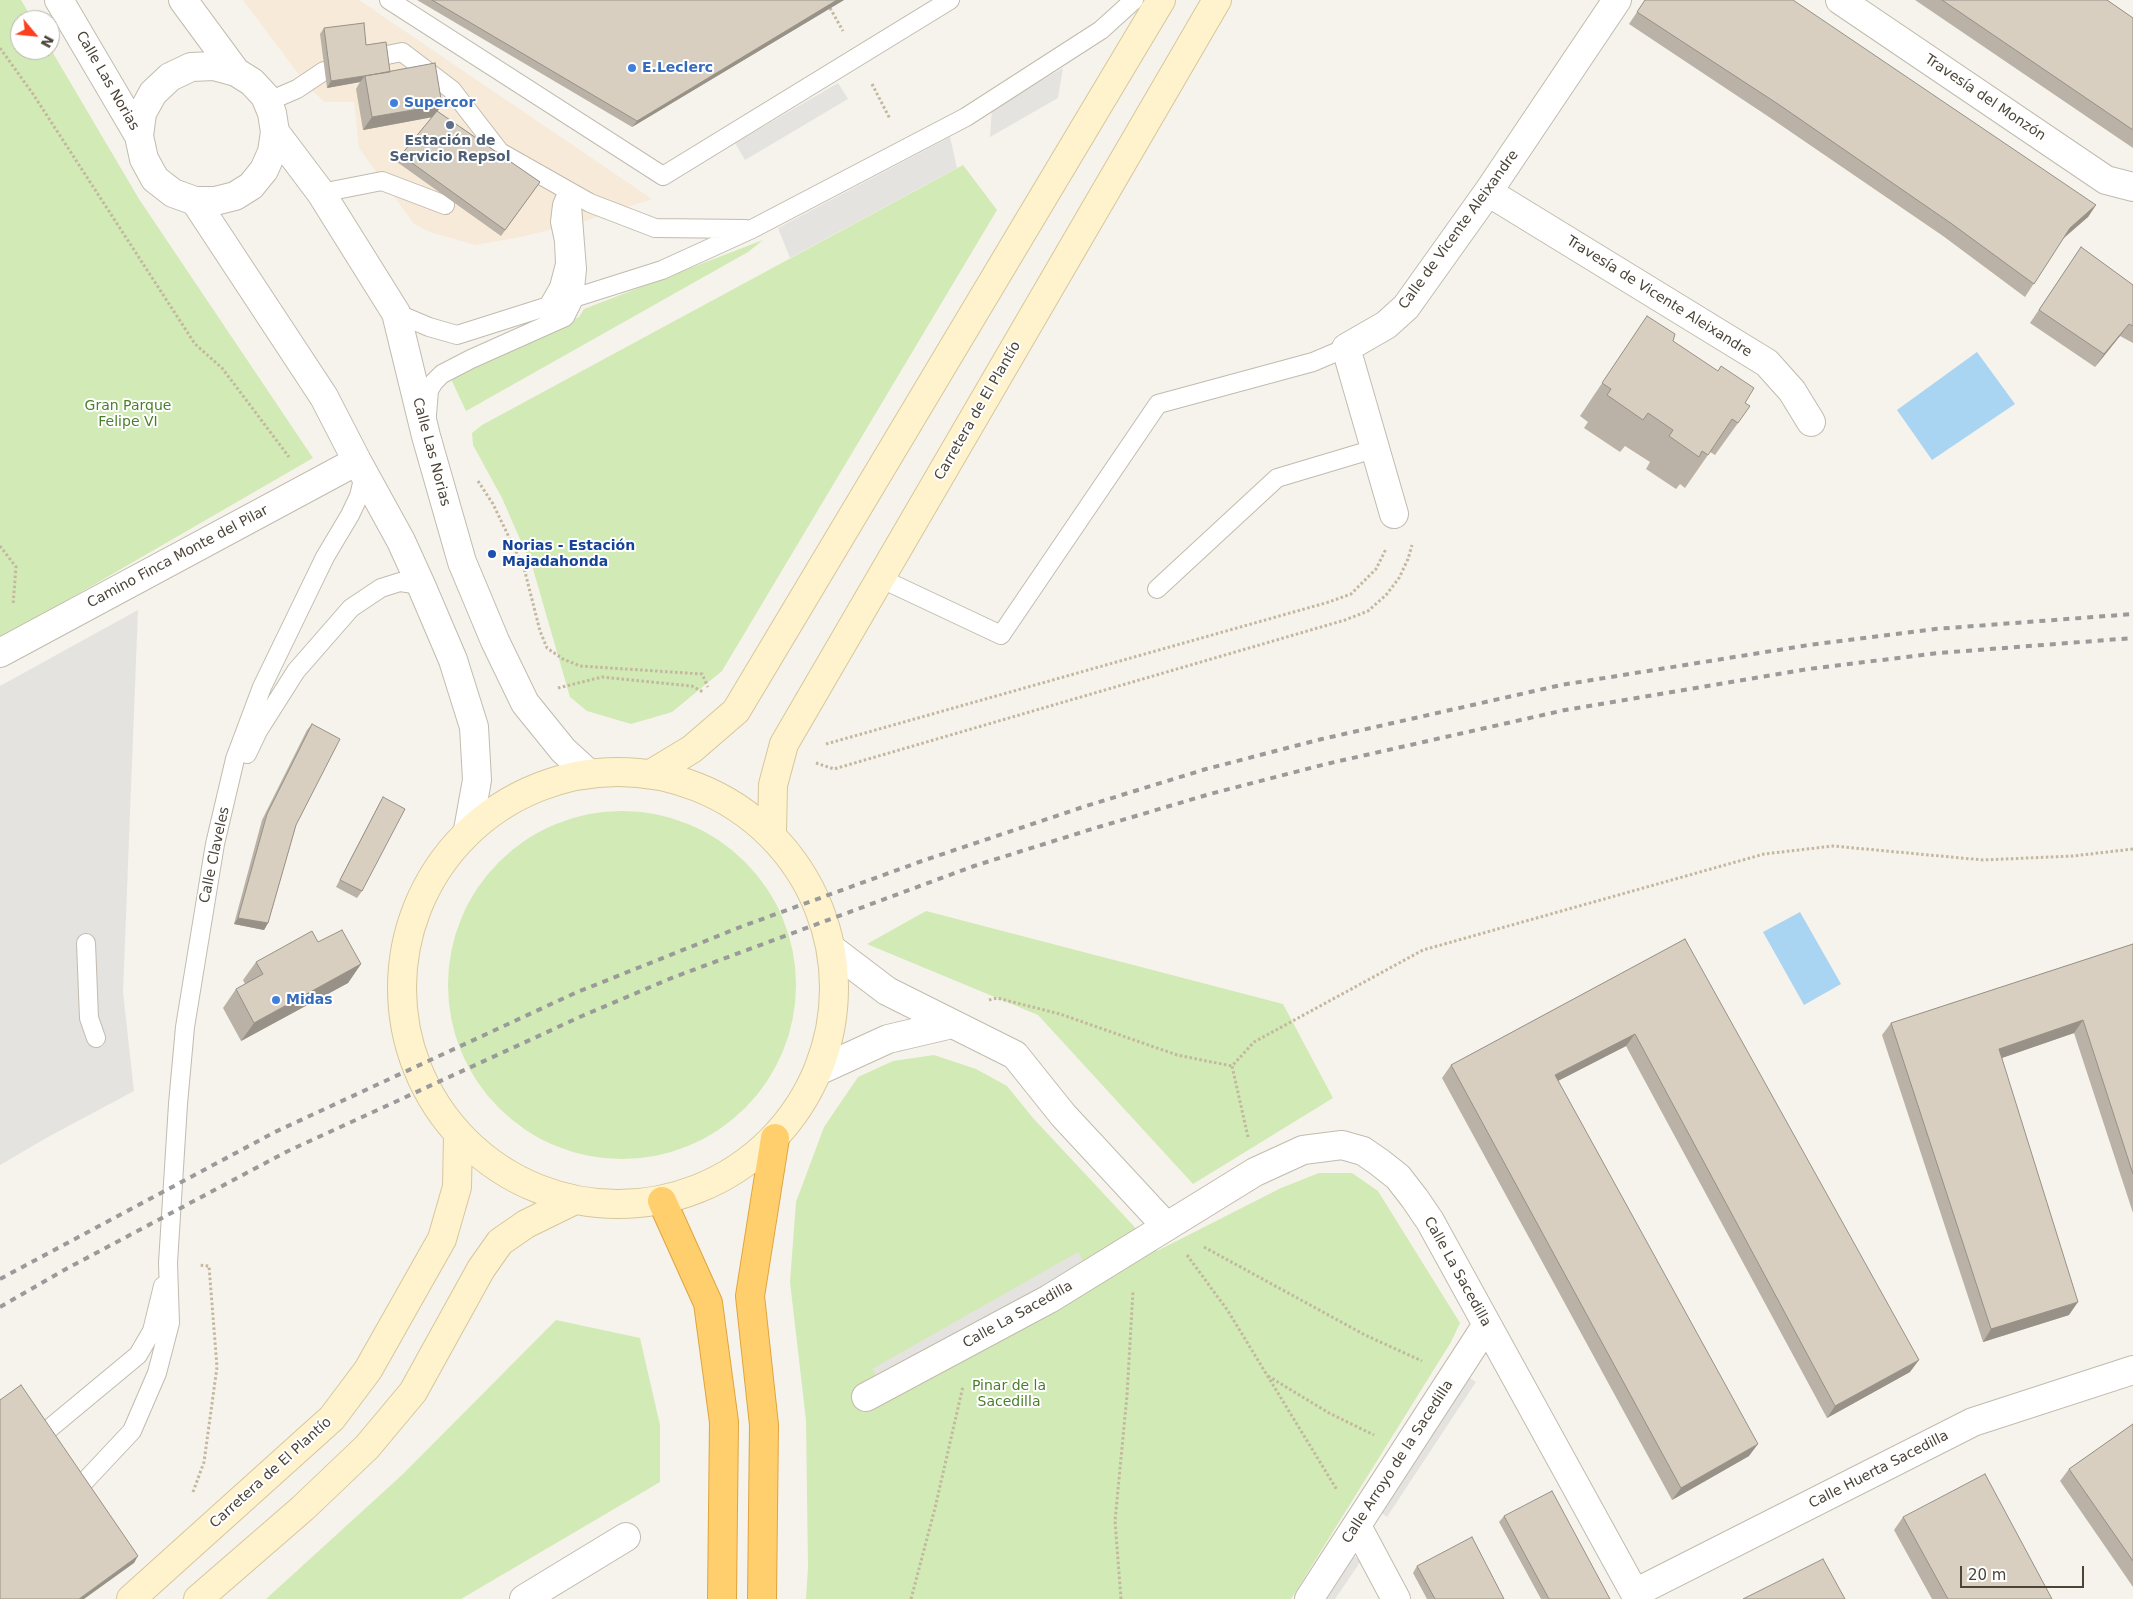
<!DOCTYPE html>
<meta charset="utf-8">
<style>
body{margin:0}
#map{position:relative;width:2133px;height:1599px;overflow:hidden;background:#f6f3ec;font-family:"DejaVu Sans",sans-serif}
canvas{display:block}
.north{position:absolute;left:10px;top:10px;width:50px;height:50px;box-sizing:border-box;background:#fff;border:1px solid #b7b4b0;border-radius:50%;rotate:118deg;font-size:14px;font-weight:700;line-height:20px;text-align:center;color:#4b4439}
.north::after{content:'';display:block;margin:auto;width:18px;height:22px;background:#fc3f1d;clip-path:polygon(50% 0,100% 100%,50% 72%,0 100%)}
.scale{position:absolute;left:1960px;top:1566px;width:124px;height:22px;box-sizing:border-box;border:2px solid #4b4439;border-top:0;padding-left:6px;font-size:15px;line-height:18px;white-space:nowrap;color:#4b4439;-webkit-text-stroke:4px #fff;paint-order:stroke}
</style>
<div id="map">
<canvas width="2133" height="1599"></canvas>
<div class="north">N</div>
<div class="scale">20 m</div>
</div>
<script>
const ctx = document.querySelector('canvas').getContext('2d');
ctx.lineJoin = 'round';
function paint(path, color) {
  ctx.fillStyle = color;
  ctx.fill(path, 'evenodd');
}
function poly(rows) {
  const path = new Path2D();
  for (const r of rows) {
    if (r.length === 3) {
      path.moveTo(r[0] + r[2], r[1]);
      path.arc(r[0], r[1], r[2], 0, 2 * Math.PI);
      continue;
    }
    path.moveTo(r[0], r[1]);
    for (let i = 2; i < r.length; i += 2) path.lineTo(r[i], r[i + 1]);
  }
  return path;
}
function stroke(path, color, width, dash) {
  ctx.strokeStyle = color;
  ctx.lineWidth = width;
  ctx.lineCap = dash ? 'butt' : 'round';
  ctx.setLineDash(dash || []);
  ctx.stroke(path);
}
function drawText(font, color, halo, rows, align = 'center') {
  ctx.font = font + ' "DejaVu Sans",sans-serif';
  ctx.lineWidth = 4;
  ctx.setLineDash([]);
  ctx.textBaseline = 'middle';
  ctx.strokeStyle = halo;
  ctx.fillStyle = color;
  for (const [text, x, y, turn = 0] of rows) {
    ctx.save();
    ctx.translate(x, y);
    ctx.rotate((+turn || 0) * Math.PI / 180);
    ctx.textAlign = isNaN(turn) ? turn : align;
    if (halo) ctx.strokeText(text, 0, 0);
    ctx.fillText(text, 0, 0);
    ctx.restore();
  }
}
paint(poly([
 [243,0,359,0,652,199,585,221,521,237,475,245,430,232,414,224,359,148,354,102,325,102,309,88]
]), '#f7ead8');
paint(poly([
 [0,0,21,0,33,20,20,20,20,50,50,50,50,48,139,199,313,458,0,639],
 [963,165,997,210,722,671,672,712,631,724,587,711,570,697,533,569,502,498,473,445,472,433,482,425],
 [763,240,748,252,466,411,450,377,579,317,584,309],
 [622,985,174],
 [926,911,1283,1004,1333,1098,1193,1184,1038,1015,867,944],
 [934,1055,976,1069,1007,1086,1033,1118,1157,1251,1281,1188,1319,1173,1352,1173,1378,1191,1460,1323,1451,1342,1291,1599,806,1599,808,1567,806,1420,790,1282,796,1202,824,1127,858,1077,893,1061],
 [556,1320,640,1338,660,1425,660,1482,461,1599,266,1599,402,1475]
]), '#d2eab5');
paint(poly([
 [1063,68,1058,98,990,137,992,108],
 [838,83,848,99,745,160,735,143],
 [950,137,957,168,790,258,778,228],
 [138,610,123,992,134,1091,48,1137,0,1165,0,686],
 [1078,1252,1084,1263,879,1379,872,1369],
 [1467,1376,1476,1382,1387,1517,1377,1510],
 [1352,1555,1361,1561,1335,1599,1322,1599]
]), '#e5e3e0');
paint(poly([
 [1977,352,2015,404,1932,460,1897,410],
 [1800,912,1841,984,1804,1005,1763,932]
]), '#a9d4f2');
const lane = poly([
 [389,0,663,176,950,0],
 [382,56,402,52,452,90,500,152],
 [267,102,297,89,324,71],
 [486,154,500,152,590,203,655,228,746,229],
 [321,193,382,181,445,205],
 [547,308,559,287,565,264,564,241,560,222,562,205,568,191],
 [396,313,429,327,457,335,662,270,752,229,966,117,1101,30,1134,0],
 [427,415,429,390,434,382,442,374,471,359,565,317,574,299,577,269,572,206,568,191],
 [882,579,1001,635,1158,404,1313,362,1346,348],
 [1157,589,1277,478,1374,449],
 [247,754,258,731,296,671,351,608,381,588,400,582,421,585],
 [86,943,89,1018,96,1038],
 [32,1443,138,1355,152,1331,163,1286],
 [71,1496,132,1431,157,1373,170,1323,168,1263,178,1104,185,1027,215,844,235,759,262,687,325,557,350,515,359,496,364,475]
]);
const street = poly([
 [59,0,139,136,144,159,155,179,173,193,195,201,215,201,235,196,251,186,264,170,272,152,275,132,272,113,265,96,252,82,236,72,214,66,191,67,170,77,153,93,142,113,139,136],
 [183,0,236,72],
 [1840,0,2106,180,2133,187],
 [275,132,321,193,396,313,426,436,462,562,475,593,495,641,525,703,563,750,587,772],
 [1488,192,1767,363,1792,391,1811,422],
 [195,201,324,397,357,461,401,541,421,585,453,660,474,727,477,780,468,830],
 [1394,514,1346,348,1386,325,1406,307,1488,192,1617,0],
 [0,653,357,461],
 [833,950,887,991,1015,1055,1063,1115,1166,1226],
 [818,1071,888,1039,952,1024],
 [866,1397,1049,1299,1255,1172,1303,1150,1342,1145,1363,1151,1379,1162,1398,1177,1415,1199,1430,1221,1638,1599],
 [1357,1526,1396,1599],
 [1635,1593,1973,1422,2133,1370],
 [524,1599,626,1537],
 [1309,1599,1486,1326]
]);
const secondary = poly([
 [618,988,216],
 [654,772,692,749,736,711,1161,0],
 [772,833,773,785,784,744,1217,0],
 [131,1599,332,1418,368,1370,442,1239,457,1187,458,1135],
 [198,1599,303,1508,367,1447,413,1392,481,1269,500,1242,526,1224,573,1201]
]);
const highway = poly([
 [662,1201,708,1303,724,1422,722,1599],
 [762,1599,764,1425,750,1296,775,1138]
]);
stroke(lane, '#c2bbae', 20);
stroke(street, '#c2bbae', 30);
stroke(secondary, '#d6c79b', 30);
stroke(highway, '#e0a43c', 30);
stroke(poly([
 [830,8,843,31],
 [0,48,33,94,195,344,222,368,289,457],
 [872,84,890,119],
 [478,481,493,504,524,568,540,631,547,648,563,659,580,666,702,674,708,687],
 [0,546,16,567,13,605],
 [558,688,602,677,692,686,703,692],
 [826,744,1329,602,1351,594,1376,569,1386,549],
 [816,763,834,769,1345,620,1368,611,1386,595,1399,578,1408,559,1412,545],
 [989,1000,997,998,1060,1014,1177,1055,1232,1066],
 [1248,1137,1232,1066,1254,1042,1423,950,1764,854,1833,846,1983,860,2073,856,2133,849],
 [1204,1247,1365,1335,1422,1361],
 [1187,1255,1228,1311,1337,1490],
 [1268,1376,1329,1413,1374,1435],
 [193,1492,204,1462,217,1367,209,1266,199,1265],
 [911,1599,935,1508,963,1386],
 [1121,1599,1115,1521,1127,1395,1133,1291]
]), '#c4b79f', 3, [2.5, 2.5]);
stroke(lane, '#fff', 18);
stroke(street, '#fff', 28);
stroke(secondary, '#fff3cd', 28);
stroke(highway, '#ffcf6e', 28);
stroke(poly([
 [0,1279,275,1132,575,993,743,926,922,861,1086,806,1206,769,1322,739,1561,685,1809,645,1935,629,2133,614],
 [0,1307,66,1269,286,1152,582,1016,674,977,974,866,1092,829,1210,794,1326,764,1565,710,1808,669,1939,653,2133,638]
]), '#9a9a9a', 4, [6, 6]);
paint(poly([
 [417,0,844,0,632,127],
 [1645,0,2096,205,2088,217,2063,239,2025,297,1943,236,1769,117,1629,24],
 [1915,0,2107,0,2133,18,2133,148],
 [324,28,366,45,390,72,442,105,437,111,540,182,501,236,397,162,432,117,363,130,356,89,360,82,327,88,320,34],
 [2081,247,2133,285,2133,343,2120,336,2095,367,2030,323],
 [1647,316,1673,341,1745,403,1738,423,1715,455,1710,452,1685,488,1680,484,1676,489,1646,469,1650,462,1625,446,1620,452,1584,428,1588,422,1580,416],
 [312,724,296,825,268,923,264,930,234,924,262,820,307,730],
 [383,797,362,891,357,898,336,887,379,804],
 [1685,939,1910,1372,1827,1418,1626,1046,1558,1081,1749,1456,1672,1500,1442,1078,1451,1065],
 [318,942,361,964,348,983,241,1041,223,1008,236,989,245,984,243,980,256,962],
 [2133,944,2133,1213,2074,1033,2002,1058,2069,1315,1983,1342,1882,1035,1891,1023],
 [2133,1424,2133,1587,2060,1481,2069,1469],
 [1504,1516,1610,1599,1541,1599,1499,1522],
 [1903,1517,2052,1599,1932,1599,1894,1530],
 [1417,1566,1504,1599,1427,1599,1413,1573]
]), '#bab2a6');
paint(poly([
 [837,0,844,0,632,127,637,121],
 [365,76,360,82,327,88,331,81],
 [442,105,433,117,363,130,372,117],
 [2096,205,2088,217,2061,240,2070,228],
 [2129,324,2120,336,2095,367,2104,354],
 [238,918,268,923,264,930,234,924],
 [361,964,348,983,241,1041,254,1023],
 [2083,1020,2074,1033,1990,1062,1999,1049],
 [1635,1034,1626,1046,1546,1087,1555,1075],
 [2078,1302,2069,1315,1983,1342,1991,1329],
 [1919,1360,1910,1372,1827,1418,1835,1406],
 [1758,1444,1749,1456,1672,1500,1681,1488],
 [138,1556,134,1563,84,1599,79,1599]
]), '#979187');
const building = poly([
 [432,0,837,0,637,121,432,0],
 [1645,0,1793,0,2096,205,2070,228,2034,284,1952,224,1778,104,1637,12,1645,0],
 [1942,0,2107,0,2133,18,2133,130,1942,0],
 [364,23,366,45,386,42,390,72,331,81,324,28,364,23],
 [435,63,442,105,372,117,365,76,435,63],
 [437,111,540,182,505,230,401,155,437,111],
 [2081,247,2133,285,2133,326,2129,324,2104,354,2039,310,2081,247],
 [1647,316,1675,334,1673,341,1718,371,1721,366,1754,388,1745,403,1750,406,1738,423,1732,419,1708,455,1702,451,1699,457,1669,436,1673,430,1648,413,1643,420,1607,395,1611,389,1602,383,1647,316],
 [312,724,340,739,296,825,268,923,238,918,267,814,312,724],
 [383,797,405,809,362,891,340,880,383,797],
 [342,930,361,964,254,1023,236,989,263,974,256,962,312,931,318,942,342,930],
 [1685,939,1919,1360,1835,1406,1635,1034,1555,1075,1758,1444,1681,1488,1451,1065,1685,939],
 [2133,944,2133,1174,2083,1020,1999,1049,2078,1302,1991,1329,1891,1023,2133,944],
 [21,1385,138,1556,79,1599,0,1599,0,1400,21,1385],
 [2133,1424,2133,1561,2069,1469,2133,1424],
 [1985,1474,2052,1599,1948,1599,1903,1517,1985,1474],
 [1552,1491,1610,1599,1549,1599,1504,1516,1552,1491],
 [1472,1537,1504,1599,1435,1599,1417,1566,1472,1537],
 [1823,1559,1845,1599,1743,1599,1823,1559]
]);
paint(building, '#d8cfc1');
stroke(building, '#979187', 1);
for (const [x, y, r, color] of [
 [632,68,5,"#3f7fe0"],
 [394,103,5,"#3f7fe0"],
 [450,125,5,"#5c6f8a"],
 [492,554,5,"#1a4fb4"],
 [276,1000,5,"#3f7fe0"]
]) {
  const dot = new Path2D();
  dot.arc(x, y, r, 0, 2 * Math.PI);
  ctx.fillStyle = color;
  ctx.fill(dot);
  stroke(dot, '#fff', 2);
}
drawText('bold 14px', '#366cbe', '#fff', [
 ["E.Leclerc",642,68],
 ["Supercor",404,103],
 ["Midas",286,1000]
], 'left');
drawText('14px', '#4b4439', '#fff', [
 ["Calle Las Norias",107,81,60],
 ["Travesía del Monzón",1985,98,34],
 ["Calle de Vicente Aleixandre",1459,230,-54],
 ["Travesía de Vicente Aleixandre",1659,297,32],
 ["Carretera de El Plantío",978,411,-60],
 ["Calle Las Norias",431,452,75],
 ["Camino Finca Monte del Pilar",178,557,-28],
 ["Calle Claveles",215,855,-78],
 ["Calle La Sacedilla",1457,1272,61],
 ["Calle La Sacedilla",1018,1315,-29],
 ["Calle Arroyo de la Sacedilla",1398,1462,-57],
 ["Calle Huerta Sacedilla",1879,1470,-27],
 ["Carretera de El Plantío",271,1473,-42]
]);
drawText('bold 14px', '#4e5e75', '#fff', [
 ["Estación de",450,141],
 ["Servicio Repsol",450,157]
]);
drawText('14px', '#4a7f2a', '#fff', [
 ["Gran Parque",128,406],
 ["Felipe VI",128,422],
 ["Pinar de la",1009,1386],
 ["Sacedilla",1009,1402]
]);
drawText('bold 14px', '#164399', '#fff', [
 ["Norias - Estación",502,546],
 ["Majadahonda",502,562]
], 'left');
</script>
